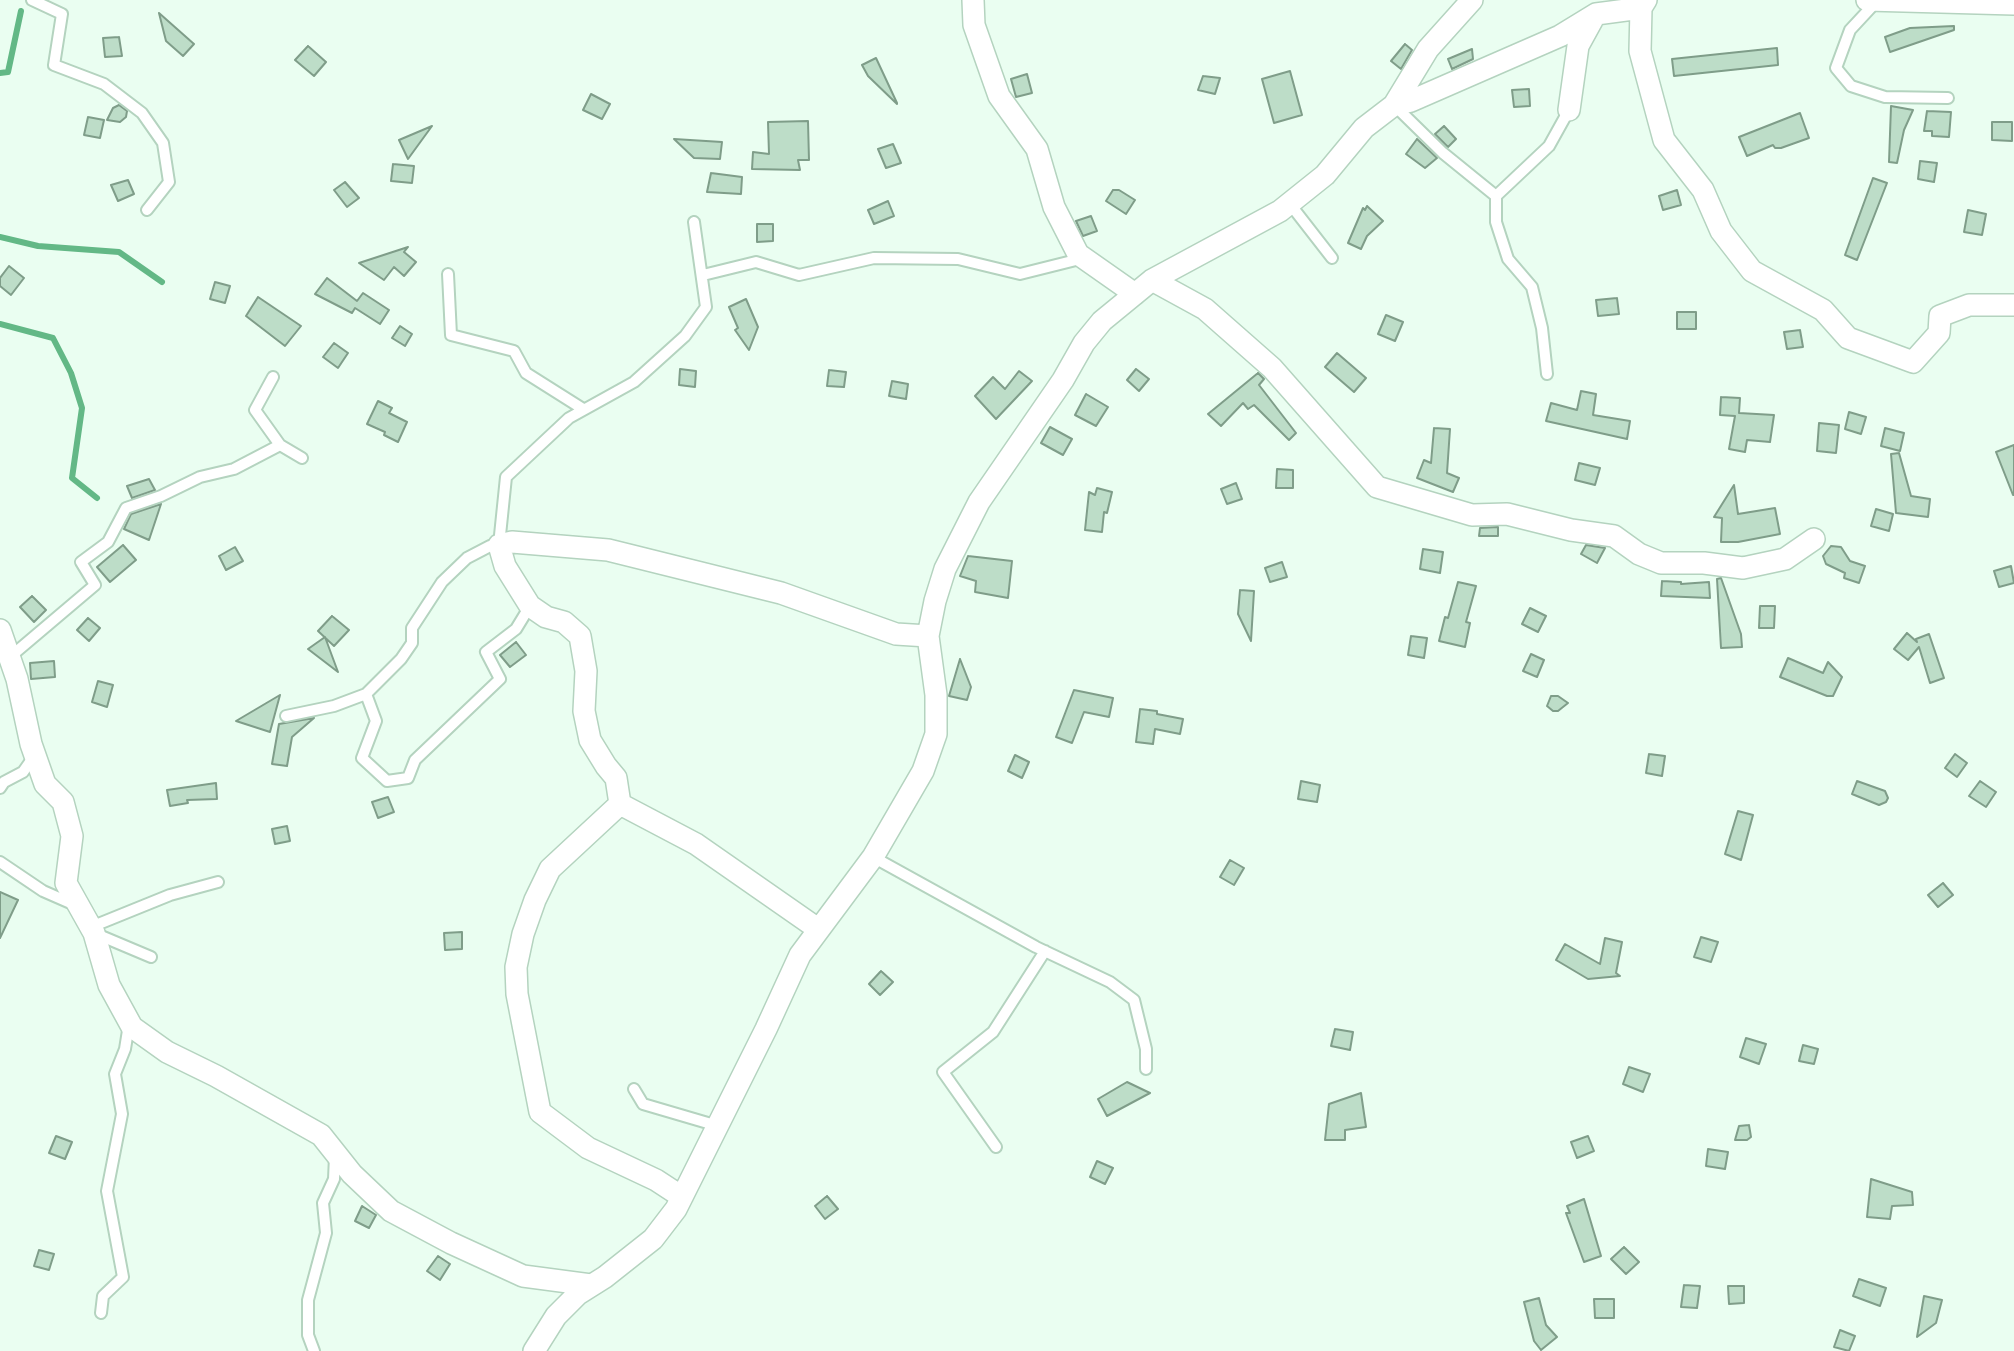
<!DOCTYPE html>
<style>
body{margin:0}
canvas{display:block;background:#eafef1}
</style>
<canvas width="2014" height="1351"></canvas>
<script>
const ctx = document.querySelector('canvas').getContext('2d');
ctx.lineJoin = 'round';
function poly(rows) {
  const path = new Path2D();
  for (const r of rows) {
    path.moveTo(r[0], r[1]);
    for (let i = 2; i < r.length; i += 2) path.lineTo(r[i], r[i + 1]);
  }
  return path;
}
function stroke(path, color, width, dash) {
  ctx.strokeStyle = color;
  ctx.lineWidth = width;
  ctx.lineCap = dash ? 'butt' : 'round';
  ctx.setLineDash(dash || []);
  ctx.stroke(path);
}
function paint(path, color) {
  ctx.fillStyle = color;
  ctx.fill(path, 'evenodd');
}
stroke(poly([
 [0,73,8,72,21,11],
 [0,237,38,246,119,252,162,282],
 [0,324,53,338,71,373,82,408,72,478,97,498]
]), '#63b886', 6);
const building = poly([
 [159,13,194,44,183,56,166,41,159,13],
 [1954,26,1954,30,1890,52,1885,37,1910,28,1954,26],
 [119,37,122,56,105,57,103,38,119,37],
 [1405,44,1412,50,1401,69,1391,61,1405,44],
 [308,46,326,62,314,76,295,60,308,46],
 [1777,48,1778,65,1674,76,1672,59,1777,48],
 [1472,49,1473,59,1452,69,1448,59,1472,49],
 [876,58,897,103,897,104,868,76,862,65,876,58],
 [1290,71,1302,115,1274,123,1262,79,1290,71],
 [1027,74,1032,93,1016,97,1011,79,1027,74],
 [1203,76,1220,78,1215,94,1198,90,1203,76],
 [1529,89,1530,106,1514,107,1512,90,1529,89],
 [591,94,610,104,602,119,583,110,591,94],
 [119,105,127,111,126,117,120,122,107,120,113,108,119,105],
 [1891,106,1913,110,1904,130,1897,163,1889,162,1891,106],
 [1927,111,1951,112,1949,137,1932,136,1932,131,1924,131,1927,111],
 [1800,113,1809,138,1781,148,1775,148,1773,145,1747,156,1739,137,1800,113],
 [88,117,104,120,100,138,84,135,88,117],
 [808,121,809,160,798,160,800,170,752,169,753,152,769,154,768,122,808,121],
 [1992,122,2012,122,2012,141,1992,140,1992,122],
 [432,126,408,159,399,140,432,126],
 [1444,126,1456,139,1448,147,1435,134,1444,126],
 [674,139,722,142,720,159,694,158,674,139],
 [1417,139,1437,158,1425,168,1406,154,1417,139],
 [893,144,901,163,886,168,878,149,893,144],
 [1920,161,1937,163,1934,182,1918,179,1920,161],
 [393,164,414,166,412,183,391,181,393,164],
 [711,173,742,177,741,194,707,192,711,173],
 [1873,178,1887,183,1857,260,1845,255,1873,178],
 [128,180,134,194,118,201,111,185,128,180],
 [345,182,359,198,347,207,334,190,345,182],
 [1113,190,1119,190,1135,200,1126,214,1106,201,1113,190],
 [1677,190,1681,205,1663,210,1659,196,1677,190],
 [888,201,894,216,874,224,868,210,888,201],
 [1367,206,1383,221,1367,236,1361,249,1348,243,1363,208,1365,210,1367,206],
 [1968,210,1986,214,1982,235,1964,232,1968,210],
 [1091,216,1097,231,1083,236,1076,221,1091,216],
 [757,224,773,224,773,241,757,242,757,224],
 [408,247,404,252,416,262,404,276,394,267,384,280,359,263,408,247],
 [9,266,24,278,11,295,0,286,0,278,9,266],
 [327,278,357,301,363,293,389,310,380,324,355,308,352,313,315,294,327,278],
 [215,282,230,286,225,303,210,299,215,282],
 [258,297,301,326,285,346,246,316,258,297],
 [1617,298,1619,314,1598,316,1596,300,1617,298],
 [746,299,758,327,749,350,735,330,738,328,729,307,746,299],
 [1677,312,1696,312,1696,329,1677,329,1677,312],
 [1386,315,1403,322,1395,341,1378,334,1386,315],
 [400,326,412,334,405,346,392,338,400,326],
 [1800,330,1803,347,1787,349,1784,332,1800,330],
 [334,343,348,353,338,368,323,357,334,343],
 [1337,353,1366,378,1354,392,1325,367,1337,353],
 [680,369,696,371,695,387,679,385,680,369],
 [1136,369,1149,379,1139,391,1127,380,1136,369],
 [829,370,846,372,844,387,827,386,829,370],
 [1019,371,1032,381,996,419,975,396,993,377,1005,389,1019,371],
 [1258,373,1264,379,1259,385,1296,433,1289,440,1254,405,1248,409,1243,403,1221,426,1208,414,1258,373],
 [892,381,908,384,906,399,889,396,892,381],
 [1581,391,1596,394,1593,415,1630,421,1627,439,1546,421,1551,403,1577,410,1581,391],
 [1086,394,1108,407,1096,426,1075,415,1086,394],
 [1721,397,1740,398,1739,413,1774,415,1770,442,1747,440,1745,452,1729,449,1735,416,1720,415,1721,397],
 [378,401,392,408,389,413,407,422,398,442,384,435,385,432,367,424,378,401],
 [1849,412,1866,417,1861,434,1845,429,1849,412],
 [1819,423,1839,425,1836,453,1817,451,1819,423],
 [1050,427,1072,439,1063,455,1041,443,1050,427],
 [1434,428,1450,429,1447,473,1459,478,1453,492,1417,478,1424,460,1431,463,1434,428],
 [1885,428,1904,433,1900,451,1881,446,1885,428],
 [2014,445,2014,495,2013,495,1996,452,2014,445],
 [1899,453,1911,496,1930,499,1928,517,1896,513,1891,454,1899,453],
 [1579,463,1600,468,1595,485,1575,480,1579,463],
 [1277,469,1293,470,1293,488,1276,488,1277,469],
 [149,479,155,490,132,498,127,486,149,479],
 [1236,483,1242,499,1227,504,1221,489,1236,483],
 [1734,485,1738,514,1775,508,1780,534,1738,542,1721,542,1722,518,1714,517,1734,485],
 [1097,488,1112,492,1107,513,1104,512,1102,532,1085,530,1089,492,1095,495,1097,488],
 [161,504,149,540,124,529,131,514,161,504],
 [1876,509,1893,514,1889,531,1871,526,1876,509],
 [1498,527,1498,536,1479,536,1480,528,1498,527],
 [123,545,136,560,110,582,97,567,123,545],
 [1586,545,1605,548,1597,563,1581,554,1586,545],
 [1831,546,1841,547,1850,561,1865,566,1859,583,1844,578,1845,573,1826,564,1823,556,1831,546],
 [235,547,243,561,226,570,219,556,235,547],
 [1423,549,1443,552,1440,573,1420,569,1423,549],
 [968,556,1012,561,1008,598,975,592,976,581,960,576,968,556],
 [1282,562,1287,577,1270,582,1265,568,1282,562],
 [2011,566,2014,583,1999,587,1994,571,2011,566],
 [1721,578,1741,634,1742,647,1721,648,1717,579,1721,578],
 [1662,581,1681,582,1681,584,1709,582,1710,598,1661,596,1662,581],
 [1458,582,1476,586,1466,622,1470,623,1465,647,1439,641,1445,617,1448,618,1458,582],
 [1240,590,1254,591,1251,641,1238,614,1240,590],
 [32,596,46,610,34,622,20,607,32,596],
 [1760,606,1775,606,1774,628,1759,628,1760,606],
 [1530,608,1546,616,1538,632,1522,624,1530,608],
 [332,616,349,630,334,646,318,631,332,616],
 [88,618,100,628,89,641,77,630,88,618],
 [1907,633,1917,642,1916,639,1929,634,1944,678,1930,683,1919,647,1908,660,1894,649,1907,633],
 [1411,636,1427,638,1424,658,1408,655,1411,636],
 [325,637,338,672,308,649,325,637],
 [516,642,526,655,510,667,500,655,516,642],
 [1531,654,1544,660,1537,677,1523,671,1531,654],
 [1788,658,1823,673,1828,662,1842,677,1833,696,1827,696,1780,677,1788,658],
 [960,659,971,687,967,700,949,696,960,659],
 [54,661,55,677,31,679,30,663,54,661],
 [98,681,113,685,107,707,92,702,98,681],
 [1074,690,1113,698,1109,717,1084,712,1072,743,1056,737,1074,690],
 [280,695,270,732,236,721,280,695],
 [1551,696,1558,696,1568,703,1558,711,1553,711,1547,706,1551,696],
 [1140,709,1157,711,1157,714,1183,719,1180,734,1155,729,1153,744,1136,742,1140,709],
 [314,718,292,737,287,766,272,764,279,724,314,718],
 [1649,754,1665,756,1662,776,1646,773,1649,754],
 [1955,754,1967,763,1957,777,1945,768,1955,754],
 [1015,755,1029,762,1022,778,1008,771,1015,755],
 [1301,781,1320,785,1317,802,1298,799,1301,781],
 [1857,781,1885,791,1888,798,1886,802,1879,805,1852,794,1857,781],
 [1980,781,1996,792,1986,807,1969,796,1980,781],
 [216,783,217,799,187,800,188,803,170,806,167,790,216,783],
 [388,797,394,812,378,818,372,802,388,797],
 [1738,811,1753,815,1741,860,1725,854,1738,811],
 [287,826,290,841,275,844,272,829,287,826],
 [1230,860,1244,868,1234,885,1220,877,1230,860],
 [1943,883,1953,895,1938,907,1928,895,1943,883],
 [0,892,18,900,0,938,0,892],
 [462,932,462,949,445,950,444,933,462,932],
 [1701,937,1718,942,1711,962,1694,957,1701,937],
 [1605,938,1622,942,1616,973,1620,976,1588,979,1556,960,1565,944,1600,964,1605,938],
 [881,971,893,982,880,995,869,984,881,971],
 [1335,1029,1353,1032,1350,1050,1331,1046,1335,1029],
 [1746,1038,1766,1044,1759,1064,1740,1057,1746,1038],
 [1803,1045,1818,1049,1814,1064,1799,1061,1803,1045],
 [1629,1067,1650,1074,1643,1092,1623,1084,1629,1067],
 [1127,1082,1150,1093,1107,1116,1098,1099,1127,1082],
 [1361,1093,1366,1127,1345,1130,1345,1140,1325,1140,1329,1104,1361,1093],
 [1749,1125,1751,1137,1747,1140,1735,1140,1739,1126,1749,1125],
 [56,1136,72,1142,65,1159,49,1153,56,1136],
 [1588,1136,1594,1151,1577,1158,1571,1142,1588,1136],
 [1708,1149,1728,1152,1725,1169,1706,1166,1708,1149],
 [1097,1161,1113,1168,1105,1184,1090,1177,1097,1161],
 [1871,1179,1912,1192,1913,1205,1892,1206,1890,1219,1867,1217,1871,1179],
 [827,1196,838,1209,825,1219,815,1206,827,1196],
 [1584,1199,1601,1256,1584,1262,1566,1213,1570,1213,1567,1206,1584,1199],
 [362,1206,376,1215,369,1228,355,1221,362,1206],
 [1624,1247,1639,1262,1626,1274,1611,1259,1624,1247],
 [39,1250,54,1254,49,1270,34,1266,39,1250],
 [438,1256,450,1264,440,1280,427,1271,438,1256],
 [1859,1279,1886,1288,1880,1306,1853,1296,1859,1279],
 [1684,1285,1700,1286,1697,1308,1681,1307,1684,1285],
 [1728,1286,1744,1286,1744,1303,1729,1304,1728,1286],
 [1924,1296,1942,1300,1936,1323,1917,1337,1924,1296],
 [1539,1298,1546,1325,1557,1337,1541,1350,1534,1341,1524,1302,1539,1298],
 [1594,1299,1614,1299,1614,1318,1595,1318,1594,1299],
 [1840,1330,1855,1336,1849,1351,1834,1347,1840,1330]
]);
paint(building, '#bdddc8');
stroke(building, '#7f9d89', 2);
const service = poly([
 [32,0,62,14,54,65,104,84,142,113,163,143,169,182,147,210],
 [1876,2,1850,30,1836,68,1851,86,1885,97,1948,98],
 [1394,105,1443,153,1496,196,1496,222,1508,259,1532,287,1542,328,1547,374],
 [1496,196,1549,146,1569,110],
 [1290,204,1332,258],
 [448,274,451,335,514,351,526,373,583,409],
 [703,275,756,262,799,275,874,258,958,259,1020,274,1084,258],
 [280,445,302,458],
 [10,657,95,585,81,562,108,542,126,508,161,496,200,477,234,469,280,445,255,410,273,377],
 [366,694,376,721,362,758,387,781,408,778,415,760,500,679,486,652,516,629,530,606],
 [286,716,334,706,366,694,401,659,412,643,412,628,442,582,467,558,490,546,499,545,506,477,569,418,634,382,685,336,706,307,694,222],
 [0,788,4,782,23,772,35,755],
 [873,857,1036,947,1110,982,1134,1000,1146,1049,1146,1069],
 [0,862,43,891,75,905],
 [91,927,170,895,218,882],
 [94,933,151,957],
 [634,1089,643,1104,718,1126],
 [996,1147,943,1072,993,1032,1045,951],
 [101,1313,103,1296,123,1277,107,1191,122,1114,115,1074,125,1049,129,1024],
 [314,1351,308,1335,308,1300,326,1233,323,1203,334,1179,335,1156]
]);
const minor = poly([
 [973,0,974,25,999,96,1037,149,1054,207,1078,254,1135,294],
 [1646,0,1641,8,1640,51,1664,140,1703,190,1721,231,1752,271,1823,310,1848,338,1913,362,1939,333,1940,316,1969,305,2014,305],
 [1867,0,2014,4],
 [1394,105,1411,101,1560,36,1596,14,1641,8],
 [1569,110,1578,46,1595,15],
 [1152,280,1205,309,1272,368,1377,487,1472,515,1507,514,1571,530,1614,536,1639,554,1661,563,1704,563,1743,568,1785,559,1814,539],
 [0,630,17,679,31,744,45,784,63,802,72,836,66,883,94,933,109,985,132,1027,167,1052,216,1076,321,1135,352,1174,391,1211,451,1243,523,1276,591,1285],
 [620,804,550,869,535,900,523,934,516,967,517,994,540,1112,588,1148,656,1180,682,1197],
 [818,929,696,844,620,804,616,778,606,766,590,740,584,711,586,671,580,636,564,622,546,617,530,606,505,566,499,545,512,542,608,550,781,593,896,634,928,636],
 [534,1351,556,1316,578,1294,605,1277,653,1239,676,1209,766,1029,800,955,873,857,923,771,936,734,936,695,928,636,935,601,945,569,979,502,1063,380,1084,343,1102,321,1152,280,1280,211,1325,175,1364,128,1394,105,1428,49,1472,0]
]);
stroke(service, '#b4d3bf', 14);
stroke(minor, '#b4d3bf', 24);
stroke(service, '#fff', 10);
stroke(minor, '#fff', 21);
</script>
